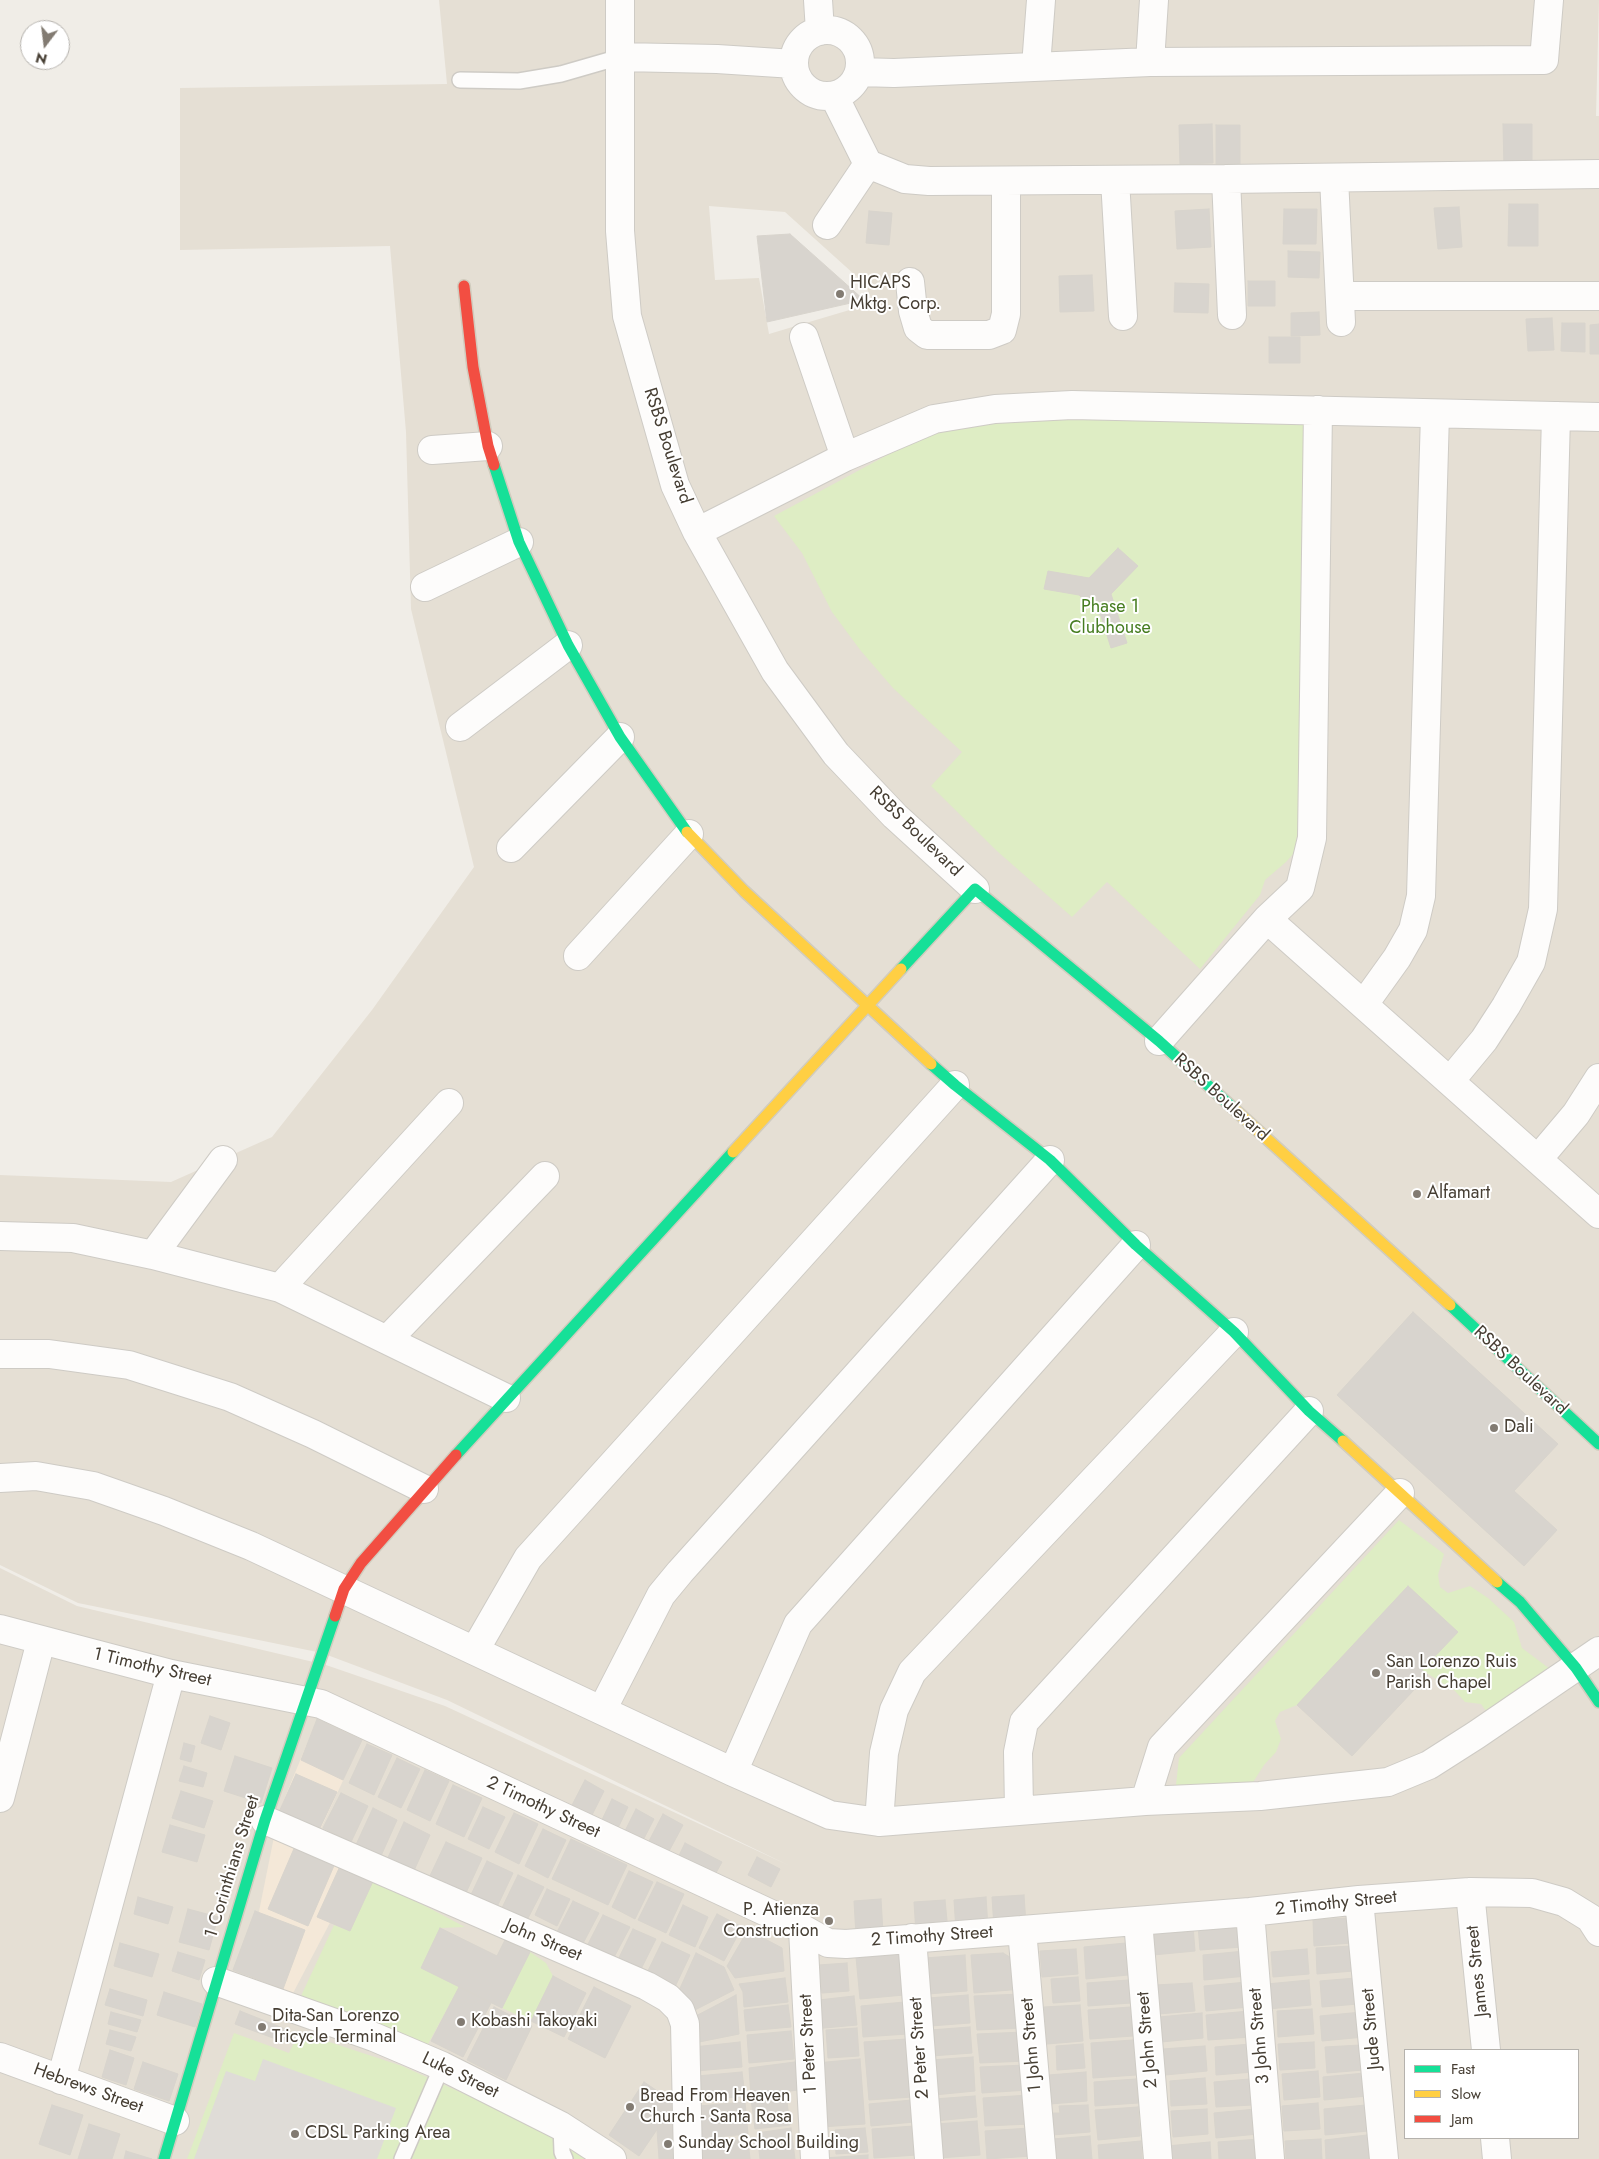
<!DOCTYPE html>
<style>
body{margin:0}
#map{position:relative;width:1599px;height:2159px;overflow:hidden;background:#f0ede7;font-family:Jost,sans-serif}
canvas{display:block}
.legend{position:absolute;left:1404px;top:2049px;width:175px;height:90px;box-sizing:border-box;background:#fff;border:1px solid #b5b2ad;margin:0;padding:6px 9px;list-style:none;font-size:15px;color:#463e33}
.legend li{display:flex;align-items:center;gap:10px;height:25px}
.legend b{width:25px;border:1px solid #b5b2ad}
.north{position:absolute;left:20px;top:20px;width:50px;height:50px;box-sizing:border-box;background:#fff;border:1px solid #b5b2ad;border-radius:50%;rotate:195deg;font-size:14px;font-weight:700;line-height:20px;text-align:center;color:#463e33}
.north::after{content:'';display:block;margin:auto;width:18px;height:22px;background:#827b72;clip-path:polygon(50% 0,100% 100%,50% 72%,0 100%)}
</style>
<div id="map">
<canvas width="1599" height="2159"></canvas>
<ul class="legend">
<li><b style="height:6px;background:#16e098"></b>Fast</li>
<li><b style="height:6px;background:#ffcf43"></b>Slow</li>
<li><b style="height:6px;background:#f24e42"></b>Jam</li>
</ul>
<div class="north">N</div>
</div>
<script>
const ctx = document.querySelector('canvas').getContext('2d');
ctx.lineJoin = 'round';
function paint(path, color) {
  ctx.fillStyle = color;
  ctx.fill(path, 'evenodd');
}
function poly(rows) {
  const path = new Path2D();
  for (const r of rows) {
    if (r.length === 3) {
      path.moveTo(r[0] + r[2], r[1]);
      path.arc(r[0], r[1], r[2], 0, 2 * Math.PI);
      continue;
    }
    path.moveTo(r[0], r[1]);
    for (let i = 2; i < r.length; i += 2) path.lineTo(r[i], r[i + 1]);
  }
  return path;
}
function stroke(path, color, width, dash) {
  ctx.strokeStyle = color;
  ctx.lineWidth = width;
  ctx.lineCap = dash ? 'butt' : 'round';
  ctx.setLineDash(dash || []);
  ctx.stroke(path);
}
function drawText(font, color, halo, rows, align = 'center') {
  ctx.font = font + ' Jost,sans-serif';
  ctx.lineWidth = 4;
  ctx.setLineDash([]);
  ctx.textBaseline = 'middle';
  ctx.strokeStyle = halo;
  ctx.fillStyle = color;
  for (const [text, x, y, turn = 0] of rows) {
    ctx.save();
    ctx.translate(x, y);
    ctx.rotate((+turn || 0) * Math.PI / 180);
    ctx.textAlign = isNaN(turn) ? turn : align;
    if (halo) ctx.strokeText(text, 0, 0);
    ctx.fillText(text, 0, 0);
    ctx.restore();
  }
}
paint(poly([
 [439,0,1599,0,1596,116,1599,116,1599,2159,0,2159,0,1568,77,1606,326,1665,445,1706,788,1865,447,1700,322,1653,78,1603,0,1565,0,1175,171,1182,272,1137,372,1010,474,867,411,609,406,432,390,246,180,250,180,88,447,84],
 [709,206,785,212,865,284,873,303,769,334,759,278,715,280],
 [1405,2050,1578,2050,1578,2138,1405,2138]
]), '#e5dfd4');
paint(poly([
 [317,1719,362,1740,320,1830,355,1875,291,1997,245,1981,279,1812]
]), '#f4e8d8');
paint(poly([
 [1036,417,1307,419,1302,807,1294,853,1286,862,1265,880,1260,895,1200,969,1107,882,1072,917,997,851,931,786,962,752,893,688,861,651,832,612,802,553,774,516,921,437,966,426],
 [1399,1520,1444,1554,1438,1575,1440,1587,1448,1593,1470,1586,1488,1598,1514,1622,1522,1648,1550,1669,1486,1711,1481,1704,1465,1702,1455,1691,1422,1670,1457,1632,1408,1586,1297,1705,1280,1712,1275,1721,1281,1739,1276,1752,1264,1765,1250,1787,1176,1785,1179,1758],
 [374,1879,465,1927,440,1928,421,1968,459,1987,427,2046,301,1996,334,1925,350,1931],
 [530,1952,546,1963,553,1976,531,2021,502,2008],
 [299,2032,402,2066,491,2106,541,2131,585,2159,187,2159,234,2033,289,2053]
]), '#deedc4');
paint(poly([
 [263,2059,396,2108,377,2159,194,2159,226,2071,255,2081]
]), '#dfdcd7');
const building = poly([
 [1212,124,1213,163,1180,164,1179,125,1212,124],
 [1503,124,1532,124,1532,167,1504,167,1503,124],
 [1216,125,1240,125,1240,164,1216,164,1216,125],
 [1509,204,1538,204,1538,246,1508,246,1509,204],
 [1459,207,1462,247,1438,249,1434,208,1459,207],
 [1209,209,1211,247,1177,249,1175,211,1209,209],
 [1284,209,1317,209,1316,244,1283,244,1284,209],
 [869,211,892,213,889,245,866,243,869,211],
 [790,234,864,300,767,322,757,236,790,234],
 [1288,251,1320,252,1319,278,1288,277,1288,251],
 [1092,275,1094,311,1060,312,1059,276,1092,275],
 [1248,281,1275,281,1275,306,1248,306,1248,281],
 [1175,283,1209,284,1208,313,1174,312,1175,283],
 [1319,312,1320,335,1291,336,1291,313,1319,312],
 [1552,318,1554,350,1528,351,1526,319,1552,318],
 [1562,323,1585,323,1585,352,1561,351,1562,323],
 [1599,324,1599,354,1590,354,1590,325,1599,324],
 [1269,337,1300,337,1300,363,1269,363,1269,337],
 [1118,548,1138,566,1111,594,1127,643,1111,648,1101,616,1079,595,1044,589,1048,571,1089,578,1118,548],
 [1413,1312,1558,1444,1514,1491,1557,1530,1524,1566,1337,1395,1413,1312],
 [1408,1586,1458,1632,1422,1670,1428,1675,1352,1756,1297,1705,1408,1586],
 [210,1716,230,1723,221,1750,201,1743,210,1716],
 [317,1719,362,1740,343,1780,301,1760,317,1719],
 [184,1743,195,1746,191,1762,180,1759,184,1743],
 [367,1744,392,1755,374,1795,349,1783,367,1744],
 [235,1756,272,1768,261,1803,224,1791,235,1756],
 [397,1758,420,1769,401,1808,378,1797,397,1758],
 [184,1766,207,1773,203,1787,179,1781,184,1766],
 [425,1770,449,1781,430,1821,407,1810,425,1770],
 [296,1774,337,1792,319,1830,279,1812,296,1774],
 [585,1780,604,1791,589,1821,569,1811,585,1780],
 [453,1785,482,1798,464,1837,436,1824,453,1785],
 [181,1791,213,1801,204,1828,172,1818,181,1791],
 [341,1793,368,1806,351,1842,323,1828,341,1793],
 [612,1799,628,1807,616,1832,600,1824,612,1799],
 [483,1807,505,1817,489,1849,468,1839,483,1807],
 [373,1808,397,1820,380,1858,355,1847,373,1808],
 [636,1809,654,1819,640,1846,622,1837,636,1809],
 [514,1813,538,1824,519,1864,495,1852,514,1813],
 [663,1814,683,1825,668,1853,648,1843,663,1814],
 [404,1822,430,1835,412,1875,386,1862,404,1822],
 [170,1825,205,1835,197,1862,162,1852,170,1825],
 [543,1829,566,1840,548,1878,525,1866,543,1829],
 [571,1839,627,1865,608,1905,552,1879,571,1839],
 [446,1842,482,1858,464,1897,428,1880,446,1842],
 [685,1843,722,1862,712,1880,676,1862,685,1843],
 [296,1844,336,1861,308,1926,268,1909,296,1844],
 [757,1857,780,1869,771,1887,748,1875,757,1857],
 [487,1861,513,1873,495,1911,469,1899,487,1861],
 [341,1864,374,1879,350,1931,317,1917,341,1864],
 [629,1871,653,1882,635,1919,612,1907,629,1871],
 [518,1875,544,1887,526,1922,501,1910,518,1875],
 [657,1882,684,1894,666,1933,638,1920,657,1882],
 [547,1889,570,1899,557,1926,535,1915,547,1889],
 [1024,1895,1026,1925,994,1927,992,1897,1024,1895],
 [138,1897,173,1907,168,1924,134,1914,138,1897],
 [986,1897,988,1928,956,1930,954,1900,986,1897],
 [881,1899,883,1933,856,1935,854,1901,881,1899],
 [945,1900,948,1931,916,1933,914,1902,945,1900],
 [573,1901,599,1913,580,1949,555,1936,573,1901],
 [683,1905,708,1917,695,1947,669,1935,683,1905],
 [188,1909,218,1917,209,1950,179,1942,188,1909],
 [255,1911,305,1930,283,1989,233,1970,255,1911],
 [717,1914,742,1927,724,1961,699,1948,717,1914],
 [603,1915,630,1927,612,1961,586,1948,603,1915],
 [1348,1918,1351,1943,1314,1946,1313,1920,1348,1918],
 [1240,1921,1243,1947,1200,1950,1198,1925,1240,1921],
 [1193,1926,1195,1951,1153,1955,1151,1930,1193,1926],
 [440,1928,497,1956,505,1940,530,1952,502,2008,421,1968,440,1928],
 [633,1929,656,1939,638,1975,616,1964,633,1929],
 [748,1930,782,1948,784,1971,735,1978,727,1966,748,1930],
 [662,1942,690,1955,673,1991,645,1977,662,1942],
 [120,1943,159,1954,152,1977,114,1966,120,1943],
 [1126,1943,1128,1975,1086,1979,1084,1947,1126,1943],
 [1352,1946,1353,1971,1317,1974,1316,1948,1352,1946],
 [1076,1949,1078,1974,1042,1977,1040,1951,1076,1949],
 [1307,1949,1309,1974,1273,1977,1271,1952,1307,1949],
 [1245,1951,1247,1976,1204,1980,1203,1955,1245,1951],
 [178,1952,205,1960,199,1980,172,1971,178,1952],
 [696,1953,724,1967,734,1990,689,2013,677,1995,696,1953],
 [900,1953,904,1995,860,1999,856,1957,900,1953],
 [1003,1953,1020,1963,1022,1989,974,1993,971,1955,1003,1953],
 [965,1955,967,1991,927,1994,925,1958,965,1955],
 [847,1963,849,1991,822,1993,819,1965,847,1963],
 [553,1976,586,1993,564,2037,531,2021,553,1976],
 [1078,1977,1080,2001,1053,2003,1051,1979,1078,1977],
 [785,1978,788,2002,744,2007,743,1992,739,1984,785,1978],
 [1356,1978,1358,2004,1322,2007,1320,1981,1356,1978],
 [1129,1980,1131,2003,1088,2006,1087,1983,1129,1980],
 [1309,1980,1311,2005,1268,2009,1267,1984,1309,1980],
 [1247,1982,1249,2007,1206,2011,1204,1986,1247,1982],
 [1192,1983,1195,2011,1158,2014,1156,1985,1192,1983],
 [459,1987,491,2003,463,2057,431,2041,459,1987],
 [594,1987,631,2006,605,2058,568,2039,594,1987],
 [110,1989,147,2000,143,2016,105,2005,110,1989],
 [164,1992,202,2004,195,2027,157,2015,164,1992],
 [1022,1994,1024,2028,977,2030,974,1996,1022,1994],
 [736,1995,739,2034,694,2043,692,2018,736,1995],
 [968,1995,970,2023,930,2026,928,1998,968,1995],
 [854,1996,857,2025,813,2029,810,2001,854,1996],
 [905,2002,907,2034,863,2037,861,2006,905,2002],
 [788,2005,791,2027,746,2031,744,2010,788,2005],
 [1080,2005,1083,2041,1047,2044,1044,2007,1080,2005],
 [494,2007,532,2026,506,2080,467,2060,494,2007],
 [1131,2007,1133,2036,1090,2039,1088,2010,1131,2007],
 [1312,2009,1314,2034,1278,2037,1277,2011,1312,2009],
 [240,2011,288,2030,284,2042,235,2024,240,2011],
 [1249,2011,1251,2037,1208,2040,1206,2015,1249,2011],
 [111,2012,141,2020,137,2032,108,2024,111,2012],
 [1362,2012,1364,2037,1322,2041,1320,2016,1362,2012],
 [1202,2013,1203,2038,1161,2042,1159,2017,1202,2013],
 [970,2027,972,2053,931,2056,930,2030,970,2027],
 [857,2028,859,2056,828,2058,826,2030,857,2028],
 [110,2030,136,2037,131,2051,106,2044,110,2030],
 [791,2031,794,2059,749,2063,747,2035,791,2031],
 [1025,2032,1026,2061,980,2063,977,2034,1025,2032],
 [907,2039,912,2097,869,2100,864,2042,907,2039],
 [1133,2040,1136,2075,1093,2078,1091,2043,1133,2040],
 [740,2042,742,2067,696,2071,694,2047,740,2042],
 [1314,2042,1315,2068,1280,2070,1278,2044,1314,2042],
 [1083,2044,1085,2068,1057,2070,1056,2046,1083,2044],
 [1251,2044,1253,2072,1216,2075,1215,2047,1251,2044],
 [1361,2045,1363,2070,1327,2073,1325,2047,1361,2045],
 [1205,2046,1207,2071,1165,2075,1163,2049,1205,2046],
 [110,2050,134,2058,126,2085,102,2077,110,2050],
 [973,2057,975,2091,934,2095,931,2060,973,2057],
 [860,2059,865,2124,821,2127,816,2063,860,2059],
 [143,2062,178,2074,169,2101,134,2089,143,2062],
 [795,2062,798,2090,751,2096,749,2068,795,2062],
 [1027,2065,1028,2090,982,2093,980,2067,1027,2065],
 [1318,2071,1320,2097,1284,2100,1282,2074,1318,2071],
 [742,2072,745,2096,698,2101,697,2076,742,2072],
 [1086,2072,1087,2101,1050,2104,1049,2075,1086,2072],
 [1365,2073,1367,2096,1324,2100,1323,2077,1365,2073],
 [1205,2078,1207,2104,1171,2106,1170,2081,1205,2078],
 [1136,2079,1138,2103,1095,2106,1094,2082,1136,2079],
 [1250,2079,1252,2105,1216,2107,1214,2082,1250,2079],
 [644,2082,675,2103,639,2156,609,2135,644,2082],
 [786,2094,790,2125,755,2129,751,2099,786,2094],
 [1029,2095,1030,2124,985,2126,983,2098,1029,2095],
 [975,2096,977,2117,935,2121,934,2099,975,2096],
 [912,2100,914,2122,871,2126,869,2104,912,2100],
 [745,2102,748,2134,702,2138,699,2106,745,2102],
 [675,2103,680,2159,659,2159,657,2130,675,2103],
 [1318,2103,1320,2129,1284,2131,1282,2106,1318,2103],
 [52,2105,83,2115,70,2155,39,2144,52,2105],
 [1088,2105,1090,2132,1052,2135,1051,2113,1060,2113,1059,2106,1088,2105],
 [1366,2105,1368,2131,1325,2135,1324,2109,1366,2105],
 [1138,2107,1140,2136,1098,2140,1095,2110,1138,2107],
 [1207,2109,1208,2134,1173,2137,1171,2111,1207,2109],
 [1256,2109,1258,2134,1216,2138,1214,2113,1256,2109],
 [977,2121,980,2155,938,2158,936,2124,977,2121],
 [89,2124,120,2134,112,2159,78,2159,89,2124],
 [914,2126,916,2155,874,2158,872,2129,914,2126],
 [791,2128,795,2159,760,2159,757,2133,791,2128],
 [865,2128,868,2152,836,2154,835,2130,865,2128],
 [1030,2128,1032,2156,987,2159,985,2131,1030,2128],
 [1367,2135,1369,2159,1326,2159,1325,2140,1367,2135],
 [1090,2136,1092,2159,1054,2159,1053,2139,1090,2136],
 [748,2139,750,2159,703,2159,702,2143,748,2139],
 [1260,2139,1262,2159,1219,2159,1218,2142,1260,2139],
 [1321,2139,1322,2159,1286,2159,1285,2141,1321,2139],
 [1141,2141,1142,2159,1099,2159,1098,2145,1141,2141],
 [1210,2142,1211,2159,1168,2159,1167,2146,1210,2142],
 [126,2151,152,2159,124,2159,126,2151],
 [868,2155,868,2159,824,2159,824,2158,868,2155]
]);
paint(building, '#d8d4ce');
stroke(building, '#d8d4cd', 1);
const lane = poly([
 [460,80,519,81,561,74,620,57],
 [561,2126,562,2152,565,2159],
 [402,2159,442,2066]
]);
const street = poly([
 [620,0,620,231,627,316,675,485,697,532,775,671,836,754,895,816,975,889],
 [818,0,820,31],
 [827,63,33],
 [620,57,717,59,794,64],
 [1150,62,1154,0],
 [1036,66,1041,0],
 [859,72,894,73,1150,62,1544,60,1549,0],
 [834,96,868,164,905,179,929,181,1226,179,1599,174],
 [1334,178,1341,322],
 [1226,179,1232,315],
 [1115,180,1123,316],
 [827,225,868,164],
 [910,282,913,311,918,328,927,335,989,335,1002,330,1006,314,1006,181],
 [1340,296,1599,296],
 [804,337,845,457],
 [432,450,488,446],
 [697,532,845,457,934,419,995,409,1072,405,1599,417],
 [425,587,519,542],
 [460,727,568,645],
 [511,848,620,737],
 [1267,919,1599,1214],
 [578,956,689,834],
 [1364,1004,1397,958,1413,930,1421,896,1435,414],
 [1159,1041,1267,919,1300,888,1312,838,1318,410],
 [1450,1081,1484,1040,1506,1006,1531,962,1543,909,1556,416],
 [1538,1159,1576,1114,1599,1078],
 [0,1236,73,1238,153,1255,280,1288,506,1398],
 [153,1255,223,1160],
 [280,1288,449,1103],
 [387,1340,545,1176],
 [0,1354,49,1354,129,1365,230,1397,313,1434,424,1489],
 [0,1478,36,1476,93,1486,164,1511,251,1546,733,1772,830,1815,879,1822,1145,1801,1260,1796,1388,1782,1429,1765,1476,1735,1599,1651],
 [0,1629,171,1674,321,1704,803,1929,828,1943,846,1944,1022,1930,1250,1912,1359,1900,1470,1892,1532,1893,1564,1902,1590,1918,1599,1932],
 [475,1650,528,1558,955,1085],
 [602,1710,661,1595,680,1572,1050,1160],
 [733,1772,798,1624,1136,1245],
 [0,1798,41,1641],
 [1145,1801,1162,1747,1400,1493],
 [1019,1810,1018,1752,1024,1722,1309,1411],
 [265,1820,647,1986,668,1998,680,2010,685,2024,688,2159],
 [879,1822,884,1753,894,1710,912,1672,1234,1332],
 [1470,1892,1486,2050],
 [1359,1900,1384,2159],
 [1250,1912,1270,2159],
 [1138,1921,1158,2159],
 [803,1929,815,2159],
 [1022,1930,1042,2159],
 [912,1938,929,2159],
 [216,1981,374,2037,442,2066,561,2126,612,2159],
 [0,2057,175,2121],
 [61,2080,171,1674],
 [1495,2138,1497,2159]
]);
const fast = poly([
 [494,465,519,542,568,645,620,737,687,832],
 [901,969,975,889,1159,1041,1233,1108],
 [931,1064,955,1085,1050,1160,1136,1245,1234,1332,1309,1411,1343,1441],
 [1450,1305,1599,1444],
 [456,1455,733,1152],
 [1497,1582,1520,1602,1576,1668,1599,1702],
 [164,2159,265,1820,335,1616]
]);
const slow = poly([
 [687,832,744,891,931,1064],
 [1233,1108,1450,1305],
 [733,1152,901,969],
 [1343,1441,1497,1582]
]);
const jam = poly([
 [464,286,473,367,488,446,494,465],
 [335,1616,344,1589,361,1563,456,1455]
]);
stroke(lane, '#cecbc5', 18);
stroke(street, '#cecbc5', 30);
stroke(fast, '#d1ccbe', 14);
stroke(slow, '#d1ccbe', 14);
stroke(jam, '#d1ccbe', 14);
stroke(lane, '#fdfcfb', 15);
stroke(street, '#fdfcfb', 28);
stroke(fast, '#16e098', 11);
stroke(slow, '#ffcf43', 11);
stroke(jam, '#f24e42', 11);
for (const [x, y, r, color] of [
 [840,294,5,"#827b72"],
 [1417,1194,5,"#827b72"],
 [1494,1428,5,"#827b72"],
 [1376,1673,5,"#827b72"],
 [829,1921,5,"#827b72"],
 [461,2022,5,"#827b72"],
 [262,2027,5,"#827b72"],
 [630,2107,5,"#827b72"],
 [295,2134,5,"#827b72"],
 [668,2144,5,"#827b72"]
]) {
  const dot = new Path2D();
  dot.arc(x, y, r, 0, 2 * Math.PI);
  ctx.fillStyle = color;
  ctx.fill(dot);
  stroke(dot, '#fff', 2);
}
drawText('18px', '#463e33', '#fff', [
 ["HICAPS",850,284],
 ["Mktg. Corp.",850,305],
 ["Alfamart",1427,1194],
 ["Dali",1504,1428],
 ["San Lorenzo Ruis",1386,1663],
 ["Parish Chapel",1386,1684],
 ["P. Atienza",819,1911,"right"],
 ["Construction",819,1932,"right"],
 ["Dita-San Lorenzo",272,2017],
 ["Tricycle Terminal",272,2038],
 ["Kobashi Takoyaki",471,2022],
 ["Bread From Heaven",640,2097],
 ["Church - Santa Rosa",640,2118],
 ["CDSL Parking Area",305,2134],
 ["Sunday School Building",678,2144]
], 'left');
drawText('18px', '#463e33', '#fff', [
 ["RSBS Boulevard",667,446,72],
 ["RSBS Boulevard",915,832,44],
 ["RSBS Boulevard",1221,1098,42],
 ["RSBS Boulevard",1520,1371,43],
 ["1 Timothy Street",152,1668,13],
 ["2 Timothy Street",543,1808,25],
 ["1 Corinthians Street",233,1867,-73],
 ["2 Timothy Street",1336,1904,-6],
 ["2 Timothy Street",932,1937,-4],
 ["John Street",543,1941,23],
 ["James Street",1478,1971,-96],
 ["Jude Street",1372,2029,-95],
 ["3 John Street",1260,2036,-95],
 ["2 John Street",1148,2040,-95],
 ["1 Peter Street",809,2044,-93],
 ["1 John Street",1032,2045,-95],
 ["2 Peter Street",920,2048,-94],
 ["Luke Street",460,2076,26],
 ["Hebrews Street",88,2089,20]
]);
drawText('18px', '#467d20', '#fff', [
 ["Phase 1",1110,608],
 ["Clubhouse",1110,629]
]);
</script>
